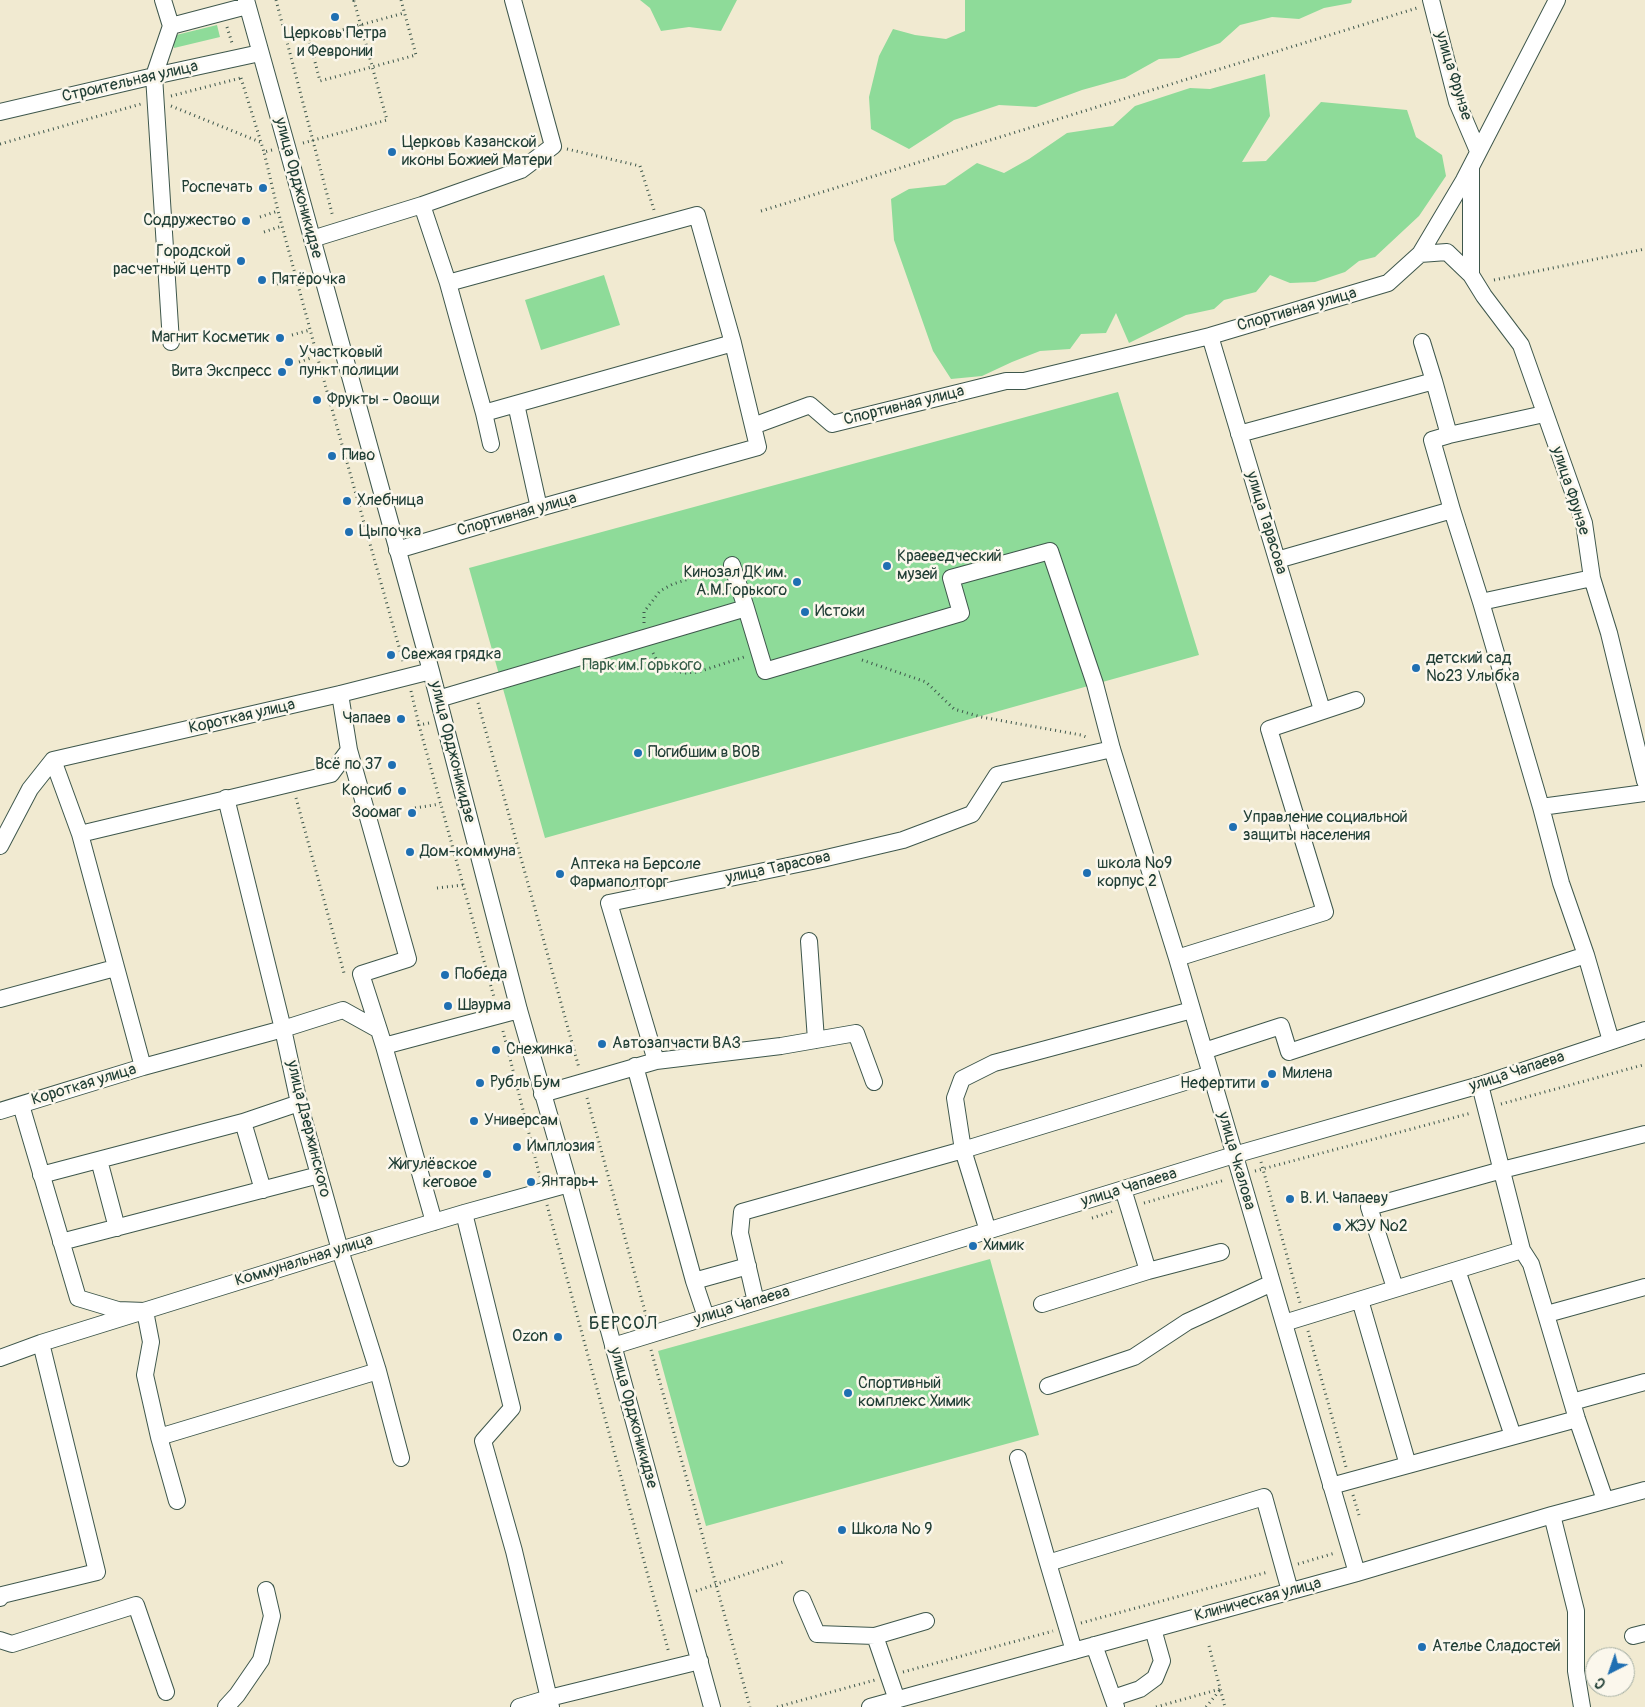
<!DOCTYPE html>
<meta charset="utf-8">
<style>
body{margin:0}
#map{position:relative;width:1645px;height:1707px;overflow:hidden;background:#f1ead1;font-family:Pangolin,sans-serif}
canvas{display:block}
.north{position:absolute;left:1585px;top:1647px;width:50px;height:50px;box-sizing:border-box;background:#fbf7ec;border:1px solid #a3ada2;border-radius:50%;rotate:221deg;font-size:14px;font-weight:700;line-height:20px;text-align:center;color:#1f3d34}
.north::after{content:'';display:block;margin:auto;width:18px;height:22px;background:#1f6fb2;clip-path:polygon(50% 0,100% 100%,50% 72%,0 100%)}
</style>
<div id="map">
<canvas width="1645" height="1707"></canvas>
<div class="north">С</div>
</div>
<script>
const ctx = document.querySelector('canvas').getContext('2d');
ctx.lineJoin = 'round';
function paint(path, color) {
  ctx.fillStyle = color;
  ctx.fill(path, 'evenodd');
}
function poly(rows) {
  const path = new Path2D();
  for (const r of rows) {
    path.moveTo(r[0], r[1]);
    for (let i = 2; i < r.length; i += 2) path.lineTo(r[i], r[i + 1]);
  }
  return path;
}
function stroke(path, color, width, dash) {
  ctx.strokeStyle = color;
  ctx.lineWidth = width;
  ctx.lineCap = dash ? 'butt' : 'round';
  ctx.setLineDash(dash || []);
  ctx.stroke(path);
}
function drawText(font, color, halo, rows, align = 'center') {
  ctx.font = font + ' Pangolin,sans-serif';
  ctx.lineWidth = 5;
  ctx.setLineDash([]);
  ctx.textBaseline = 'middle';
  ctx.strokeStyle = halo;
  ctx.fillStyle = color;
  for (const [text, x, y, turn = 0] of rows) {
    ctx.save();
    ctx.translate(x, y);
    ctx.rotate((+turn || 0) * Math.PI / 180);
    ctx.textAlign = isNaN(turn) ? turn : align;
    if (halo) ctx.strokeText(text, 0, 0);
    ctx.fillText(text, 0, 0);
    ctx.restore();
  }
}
paint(poly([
 [640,0,737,0,721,31,689,27,661,31,650,8],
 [965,0,1352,0,1351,3,1324,8,1299,19,1272,17,1240,25,1220,43,1179,58,1159,59,1125,78,1082,90,1036,107,999,105,954,120,909,149,871,129,869,97,879,56,893,29,915,35,946,39,965,31],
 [217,25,220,37,174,48,172,36],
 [1265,74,1270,116,1242,162,1266,161,1321,102,1407,110,1416,137,1442,155,1446,176,1419,216,1375,257,1359,261,1345,272,1315,282,1290,283,1270,275,1256,292,1224,300,1214,309,1186,315,1129,343,1116,313,1106,333,1081,334,1070,349,1040,351,1012,362,982,376,951,379,933,351,894,240,891,199,909,189,945,185,977,163,1004,173,1029,159,1067,133,1113,126,1135,106,1190,88,1210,89],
 [604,275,620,325,541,350,525,300],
 [1118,392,1199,655,545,838,469,568],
 [990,1259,1039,1435,706,1526,658,1351]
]), '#8edb99');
const minor = poly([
 [163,0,171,26,154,76,171,342],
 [246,0,287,147,431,671,519,1010,569,1184,712,1707],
 [1431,0,1457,102,1478,151],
 [171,26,247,6],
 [0,112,154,76,260,53],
 [422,205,521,170,553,146,513,0],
 [312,239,422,205,448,283,484,413,516,404,539,508],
 [1420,254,1447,252,1471,275,1484,296,1521,345,1584,523,1592,578,1609,633,1645,781],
 [1471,275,1471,169],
 [1210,336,1322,710],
 [1434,381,1449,435,1544,414],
 [516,404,733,343],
 [484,413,491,444],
 [753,426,810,405,832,424,1006,381,1024,381,1210,336,1388,283,1420,254,1464,180,1557,0],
 [1239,434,1434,381,1422,342],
 [1452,510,1481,602],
 [397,550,539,508,758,447,733,343,697,215,448,283],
 [1277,560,1452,510,1432,440,1449,435],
 [732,565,746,608],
 [438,699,746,608,765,671,961,613,951,578,1050,551,1095,684,1112,749,1177,958,1357,1573],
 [349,750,408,959,361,974,379,1030],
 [53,760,340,694,431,671],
 [53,760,80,834,143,1067],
 [226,798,283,1029,299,1103,340,1250,378,1371,401,1458],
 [1541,807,1481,602,1592,578],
 [80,834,331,774,349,750,340,694],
 [0,846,30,789,53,760],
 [809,941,816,1040],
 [1586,955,1561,883,1541,807,1645,793],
 [1177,958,1325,912,1269,729,1356,700],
 [0,999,115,968],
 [384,1046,434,1222],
 [1204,1051,1281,1026,1289,1052,1586,955,1611,1041],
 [656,1061,781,1046,856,1033,874,1082],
 [635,1066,694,1281,706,1317],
 [1480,1085,1522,1250],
 [542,1094,656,1061,609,903,822,859,903,840,972,814,997,775,1112,749],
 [21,1105,78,1298,118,1310,145,1311,151,1342,145,1375,159,1437,177,1501],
 [0,1111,143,1067,283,1029,343,1010,379,1030,384,1046,519,1010],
 [243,1122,263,1190],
 [99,1160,117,1228],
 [41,1175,243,1122,299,1103],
 [1123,1189,1148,1271],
 [464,1213,512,1408,483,1441,514,1551,551,1707],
 [988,1231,963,1150,955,1098,962,1079,994,1063,1192,1010],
 [61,1242,319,1175],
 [1457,1270,1513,1436],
 [694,1281,748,1266],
 [1395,1288,1369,1207,1502,1170,1645,1134],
 [1360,1300,1408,1465,1577,1419],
 [756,1302,740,1233,742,1212,963,1150,1211,1074],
 [1042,1304,1148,1271,1221,1252],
 [1547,1314,1645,1287],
 [1284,1323,1522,1250,1531,1264,1577,1419,1605,1500],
 [613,1346,1234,1155,1480,1085,1645,1030],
 [0,1358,41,1343,340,1250,464,1213,569,1184],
 [1048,1386,1134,1357,1187,1322,1272,1283],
 [1572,1402,1645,1382],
 [159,1437,378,1371],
 [1018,1458,1048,1563],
 [1331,1486,1408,1465],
 [1552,1515,1576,1611,1576,1671,1582,1707],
 [0,1598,2,1595,97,1572,41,1343],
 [802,1599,817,1634,875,1636],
 [1633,1636,1645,1633],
 [0,1640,12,1644,136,1605,166,1692],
 [1094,1645,1116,1707],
 [1074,1651,1048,1563,1264,1497,1290,1591],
 [1113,1698,1140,1689,1155,1678,1162,1661,1153,1629],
 [897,1700,875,1636,926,1621],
 [226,1707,237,1695,261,1660,272,1616,266,1590],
 [519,1707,549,1698,700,1661],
 [870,1707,1357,1573,1552,1515,1645,1490]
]);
stroke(minor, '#3e574c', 18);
stroke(poly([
 [276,0,333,217],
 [401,0,416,55,320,81,309,39,404,13],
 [227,27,232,43],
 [241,78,264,152],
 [171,96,241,78],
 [171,106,260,142],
 [303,143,387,120,354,1,358,0],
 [0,144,141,104],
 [567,149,640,166,654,210],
 [272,150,264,152,278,211,321,370,403,661],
 [761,211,1417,8],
 [260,217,278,211],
 [264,232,282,226],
 [1494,280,1645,249],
 [277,284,296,278],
 [292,335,310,330],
 [299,362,317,356],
 [644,623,644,612,660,591,673,584,717,570],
 [653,653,658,662,671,670,685,673,698,672,744,657],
 [862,660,926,682,954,709,981,717,1081,735,1086,737],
 [411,691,419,725],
 [478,703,579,1068],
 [429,723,419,725,495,1001],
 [296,798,344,973],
 [415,808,440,804],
 [437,888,463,885],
 [503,1031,540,1177],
 [587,1098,647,1319],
 [1501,1104,1643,1065],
 [1261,1162,1300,1303],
 [1255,1171,1471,1113],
 [1144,1203,1225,1180],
 [547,1205,669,1653],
 [1092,1218,1114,1211],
 [1308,1331,1346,1467],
 [651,1350,750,1707],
 [1353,1495,1359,1515],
 [1298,1564,1335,1553],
 [696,1591,783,1562],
 [1081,1623,1268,1572],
 [1209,1646,1225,1707],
 [903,1672,1053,1631],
 [777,1707,875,1680],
 [1156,1707,1220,1689],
 [1206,1707,1220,1690]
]), '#3e574c', 3, [1, 4]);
stroke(minor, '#fff', 16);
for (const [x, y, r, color] of [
 [335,17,5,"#1f6fb2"],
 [392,152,5,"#1f6fb2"],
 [263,188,5,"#1f6fb2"],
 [246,221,5,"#1f6fb2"],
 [241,261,5,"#1f6fb2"],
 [262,280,5,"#1f6fb2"],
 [280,338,5,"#1f6fb2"],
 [289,362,5,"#1f6fb2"],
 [282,372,5,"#1f6fb2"],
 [317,400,5,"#1f6fb2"],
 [332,456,5,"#1f6fb2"],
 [347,501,5,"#1f6fb2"],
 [349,532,5,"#1f6fb2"],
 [887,566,5,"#1f6fb2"],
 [797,582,5,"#1f6fb2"],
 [805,612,5,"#1f6fb2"],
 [391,655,5,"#1f6fb2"],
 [1416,668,5,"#1f6fb2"],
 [401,719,5,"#1f6fb2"],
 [638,753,5,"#1f6fb2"],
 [392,765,5,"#1f6fb2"],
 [402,791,5,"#1f6fb2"],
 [412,813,5,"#1f6fb2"],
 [1233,827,5,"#1f6fb2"],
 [410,852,5,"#1f6fb2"],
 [1087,873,5,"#1f6fb2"],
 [560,874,5,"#1f6fb2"],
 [445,975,5,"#1f6fb2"],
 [448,1006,5,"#1f6fb2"],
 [602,1044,5,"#1f6fb2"],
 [496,1050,5,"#1f6fb2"],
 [1272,1074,5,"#1f6fb2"],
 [480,1083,5,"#1f6fb2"],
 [1265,1084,5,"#1f6fb2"],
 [474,1121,5,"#1f6fb2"],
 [517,1147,5,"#1f6fb2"],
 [487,1174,5,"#1f6fb2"],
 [531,1182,5,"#1f6fb2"],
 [1290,1199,5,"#1f6fb2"],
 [1337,1227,5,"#1f6fb2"],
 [973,1246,5,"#1f6fb2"],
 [558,1337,5,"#1f6fb2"],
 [848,1393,5,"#1f6fb2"],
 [842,1530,5,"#1f6fb2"],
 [1422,1647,5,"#1f6fb2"]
]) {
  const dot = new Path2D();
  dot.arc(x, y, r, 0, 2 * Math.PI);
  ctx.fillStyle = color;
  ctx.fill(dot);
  stroke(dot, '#fbf7ec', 2);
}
drawText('16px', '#1f3d34', '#fbf7ec', [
 ["Церковь Петра",335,34,"center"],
 ["и Февронии",335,52,"center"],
 ["Церковь Казанской",402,143],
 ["иконы Божией Матери",402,161],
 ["Роспечать",253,188,"right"],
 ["Содружество",236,221,"right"],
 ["Городской",231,252,"right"],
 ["расчетный центр",231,270,"right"],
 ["Пятёрочка",272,280],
 ["Магнит Косметик",270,338,"right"],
 ["Участковый",299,353],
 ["пункт полиции",299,371],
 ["Вита Экспресс",272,372,"right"],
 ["Фрукты - Овощи",327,400],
 ["Пиво",342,456],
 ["Хлебница",357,501],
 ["Цыпочка",359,532],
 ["Краеведческий",897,557],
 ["музей",897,575],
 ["Кинозал ДК им.",787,573,"right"],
 ["А.М.Горького",787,591,"right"],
 ["Истоки",815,612],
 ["Свежая грядка",401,655],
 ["детский сад",1426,659],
 ["№23 Улыбка",1426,677],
 ["Чапаев",391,719,"right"],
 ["Погибшим в ВОВ",648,753],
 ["Всё по 37",382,765,"right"],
 ["Консиб",392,791,"right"],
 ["Зоомаг",402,813,"right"],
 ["Управление социальной",1243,818],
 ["защиты населения",1243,836],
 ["Дом-коммуна",420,852],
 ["школа №9",1097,864],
 ["корпус 2",1097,882],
 ["Аптека на Берсоле",570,865],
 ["Фармаполторг",570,883],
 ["Победа",455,975],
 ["Шаурма",458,1006],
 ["Автозапчасти ВАЗ",612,1044],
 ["Снежинка",506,1050],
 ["Милена",1282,1074],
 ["Рубль Бум",490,1083],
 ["Нефертити",1255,1084,"right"],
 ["Универсам",484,1121],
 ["Имплозия",527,1147],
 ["Жигулёвское",477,1165,"right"],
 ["кеговое",477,1183,"right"],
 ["Янтарь+",541,1182],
 ["В. И. Чапаеву",1300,1199],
 ["ЖЭУ №2",1347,1227],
 ["Химик",983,1246],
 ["Ozon",548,1337,"right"],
 ["Спортивный",858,1384],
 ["комплекс Химик",858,1402],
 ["Школа № 9",852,1530],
 ["Ателье Сладостей",1432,1647]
], 'left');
drawText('16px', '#1f3d34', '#fbf7ec', [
 ["улица Фрунзе",1453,76,73],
 ["Строительная улица",130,82,-13],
 ["улица Орджоникидзе",298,188,75],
 ["Спортивная улица",1297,310,-16],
 ["Спортивная улица",904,406,-14],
 ["улица Фрунзе",1570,491,72],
 ["Спортивная улица",517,515,-16],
 ["улица Тарасова",1266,523,73],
 ["Короткая улица",242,717,-13],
 ["улица Орджоникидзе",452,752,76],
 ["улица Тарасова",778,868,-12],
 ["улица Чапаева",1517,1072,-18],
 ["Короткая улица",84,1085,-17],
 ["улица Дзержинского",308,1129,76],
 ["улица Чкалова",1236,1161,74],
 ["улица Чапаева",1129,1188,-17],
 ["Коммунальная улица",304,1261,-17],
 ["улица Чапаева",742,1306,-17],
 ["улица Орджоникидзе",633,1418,75],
 ["Клиническая улица",1258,1600,-15]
]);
drawText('16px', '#355d48', '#fbf7ec', [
 ["Парк им.Горького",642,666]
]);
ctx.letterSpacing = '1px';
drawText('18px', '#1f3d34', '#fbf7ec', [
 ["БЕРСОЛ",623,1324]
]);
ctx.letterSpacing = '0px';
</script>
